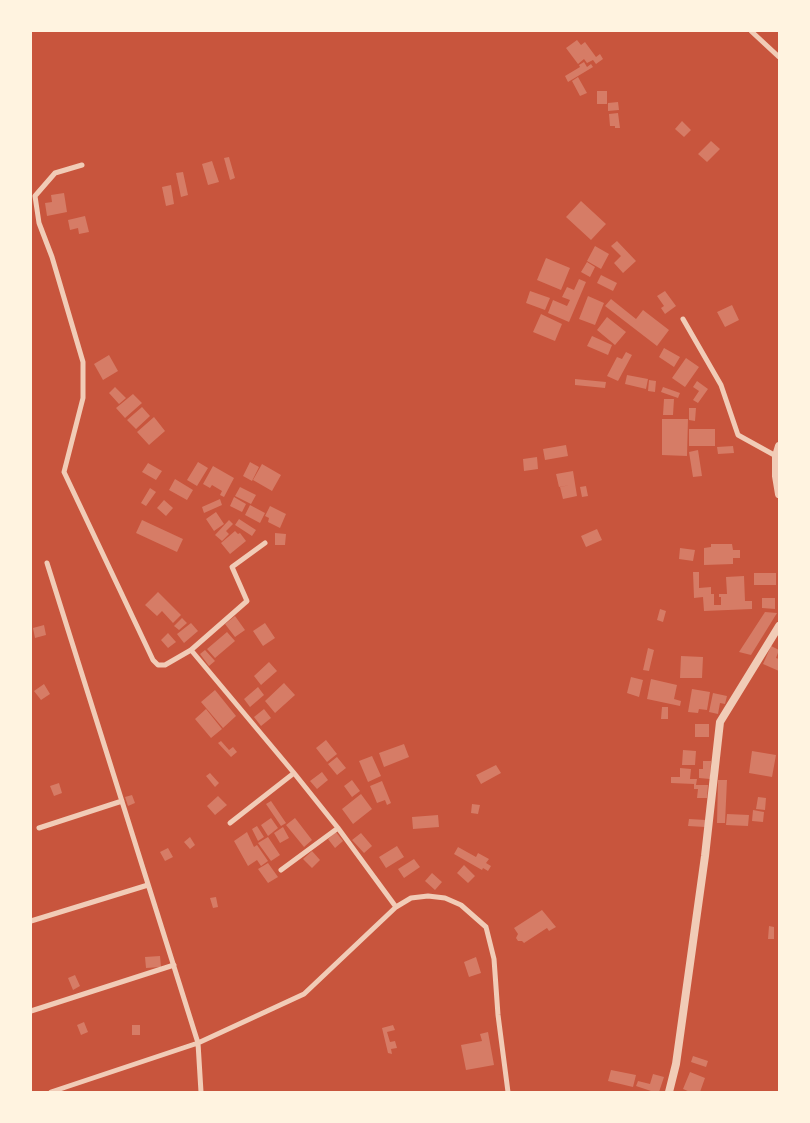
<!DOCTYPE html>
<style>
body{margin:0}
#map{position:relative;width:810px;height:1123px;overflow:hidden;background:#c8553d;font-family:Helvetica,sans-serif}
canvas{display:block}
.frame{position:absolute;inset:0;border:32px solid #fff3e0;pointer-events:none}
</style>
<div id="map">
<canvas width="810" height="1123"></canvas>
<div class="frame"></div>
</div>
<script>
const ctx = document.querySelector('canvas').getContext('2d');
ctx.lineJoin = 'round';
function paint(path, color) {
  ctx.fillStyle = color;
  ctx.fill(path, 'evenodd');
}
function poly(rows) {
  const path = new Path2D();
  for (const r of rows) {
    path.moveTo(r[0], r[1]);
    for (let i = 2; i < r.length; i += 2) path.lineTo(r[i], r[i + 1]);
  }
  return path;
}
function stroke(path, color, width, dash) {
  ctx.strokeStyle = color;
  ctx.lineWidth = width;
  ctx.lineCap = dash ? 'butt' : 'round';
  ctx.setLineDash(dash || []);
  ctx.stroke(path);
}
paint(poly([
 [577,40,581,45,585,42,596,57,600,54,603,59,596,64,593,60,587,63,584,59,578,64,566,48],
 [584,62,587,67,591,64,593,67,568,82,565,76,580,67,579,65],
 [578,77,587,93,580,96,572,81],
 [597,91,607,91,607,104,597,104],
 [618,102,619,110,608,111,608,103],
 [618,113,620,128,615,128,615,126,610,126,609,114],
 [682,121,691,130,684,137,675,129],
 [711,141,720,149,707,162,698,154],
 [229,157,235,178,230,180,224,158],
 [212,161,219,182,208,185,202,164],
 [183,172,188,195,181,197,176,173],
 [171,185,174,204,166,206,162,187],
 [64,193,67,212,47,216,45,203,52,202,51,195],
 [581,201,606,224,591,240,566,217],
 [85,216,89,232,79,234,78,228,70,230,68,220],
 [617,241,636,261,623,273,614,263,621,256,611,246],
 [595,246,609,254,601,269,587,261],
 [546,258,570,268,561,290,537,280],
 [587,262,595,267,590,277,581,272],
 [601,275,617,283,613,291,597,283],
 [579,279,586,282,569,322,548,313,553,300,567,306,570,300,562,297,567,287,574,290],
 [530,291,550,298,545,310,526,303],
 [665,291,676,306,665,314,661,308,664,306,657,296],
 [588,296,604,303,595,325,579,319],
 [611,299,636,319,643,310,669,330,657,346,605,306],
 [732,305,739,320,725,327,717,312],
 [541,314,562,324,555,341,533,332],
 [607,317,626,332,615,345,597,330],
 [592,336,612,345,608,355,587,346],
 [664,348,680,357,674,367,659,357],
 [626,352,632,355,618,381,607,376,617,357,622,359],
 [109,355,118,371,103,380,94,364],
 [686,358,699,367,685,387,672,378],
 [627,375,648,379,646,389,625,384],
 [575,379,606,382,605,388,575,385],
 [649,380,656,381,655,392,648,391],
 [697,381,708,389,698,403,693,400,699,391,693,387],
 [115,387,126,398,119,404,109,393],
 [663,387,680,393,678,398,661,392],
 [133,394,142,403,125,418,116,408],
 [664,399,674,399,673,415,663,415],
 [142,407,150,416,136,429,127,420],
 [689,408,696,408,695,421,689,420],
 [154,417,165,431,149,445,137,432],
 [662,419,688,419,687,456,662,455],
 [689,429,715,429,715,446,689,446],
 [566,445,568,456,545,460,543,449],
 [733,446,734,453,718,454,717,447],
 [698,450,702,476,693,477,689,452],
 [537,457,538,469,524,471,523,459],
 [198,462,208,468,197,486,187,480],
 [250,462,259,467,252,481,243,476],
 [148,463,162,471,156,480,142,472],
 [262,464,281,475,272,491,253,480],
 [213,466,234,478,224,497,220,495,222,491,212,485,210,488,203,484],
 [573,471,577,496,563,499,560,487,570,485,559,487,556,474],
 [175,479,193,490,187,500,169,490],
 [586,486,588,496,582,497,580,487],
 [240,487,256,495,251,504,235,496],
 [150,488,156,492,146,506,141,503],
 [234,497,246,504,242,512,230,506],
 [220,499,222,505,204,513,202,507],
 [164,500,173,508,166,516,157,508],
 [250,505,265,513,260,523,245,515],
 [270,506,286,514,280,528,268,522,269,518,265,516],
 [216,512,224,524,214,531,206,519],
 [239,519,256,530,252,536,235,525],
 [142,520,183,539,177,552,136,533],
 [229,520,233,524,226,531,229,534,222,541,215,535],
 [597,529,602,540,586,547,581,536],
 [235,531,238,534,240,533,246,541,230,554,221,543],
 [275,533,286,534,285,545,275,545],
 [711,544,732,544,733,550,740,550,740,558,733,558,733,564,704,565,704,548,711,547],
 [680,548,695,550,693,561,679,559],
 [693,572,699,572,699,588,711,587,711,594,714,594,714,605,721,605,721,597,719,597,719,594,727,594,726,577,744,576,745,601,752,601,752,609,704,611,703,597,694,598],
 [754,573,776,573,776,585,754,585],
 [158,592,181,615,173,623,162,611,157,616,145,605],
 [762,598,775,598,775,609,762,608],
 [660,609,666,611,663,622,657,620],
 [765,612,777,613,751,655,739,652],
 [235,616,245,630,235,637,225,624],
 [182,618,187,623,179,630,174,626],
 [191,623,198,631,184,643,177,634],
 [265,623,275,638,263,646,253,631],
 [44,625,46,635,35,638,33,628],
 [227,632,235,641,215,658,207,649],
 [168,633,176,642,168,648,161,640],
 [771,646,779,650,776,658,779,659,779,671,763,664],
 [648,648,654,650,649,671,643,670],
 [205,650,215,661,209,666,200,654],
 [681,656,703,657,702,678,680,678],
 [269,662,277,671,261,685,254,676],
 [631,677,643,680,639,697,627,693],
 [651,679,677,685,674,699,681,701,680,706,647,699],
 [284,683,295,695,275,713,265,701],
 [44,684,50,694,41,700,34,691],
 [258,687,264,695,250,707,244,699],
 [692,689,710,692,707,710,699,709,698,713,688,712],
 [215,690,236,716,223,728,201,702],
 [713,693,727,696,725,704,720,703,718,714,709,712],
 [662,707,668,707,668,719,661,719],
 [206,709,222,729,211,738,195,719],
 [264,709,271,718,261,726,254,717],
 [695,724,709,724,709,737,695,737],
 [326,740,337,754,327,762,316,748],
 [221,741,229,750,233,747,237,752,231,757,218,743],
 [404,744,409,757,384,767,379,753],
 [683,750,696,751,695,765,682,765],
 [752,751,776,755,772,777,749,773],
 [372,756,381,776,368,782,359,761],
 [337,757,346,768,337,775,328,764],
 [703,761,711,761,710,779,699,778,699,769,703,769],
 [496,765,501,773,481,784,476,775],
 [680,768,691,769,690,779,697,779,696,785,708,785,707,798,697,798,698,789,694,789,694,784,671,783,671,777,680,777],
 [322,772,328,780,317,789,310,781],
 [210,773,219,783,215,787,206,776],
 [352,780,360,791,352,797,344,786],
 [718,780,727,780,725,823,717,823],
 [382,781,391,803,387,805,385,800,377,803,370,786],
 [59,783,62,793,54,796,50,786],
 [361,794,372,809,353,824,342,809],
 [132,795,135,803,128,806,125,797],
 [218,796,227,805,215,815,207,806],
 [758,797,766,798,765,810,756,809],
 [271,801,286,823,281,826,266,804],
 [472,804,480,805,478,814,471,813],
 [753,810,764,812,763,822,752,821],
 [727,814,749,815,748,826,726,825],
 [438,815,439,827,413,829,412,817],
 [271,818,278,828,268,836,261,825],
 [295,818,312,840,304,847,286,825],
 [689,819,706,820,705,827,688,826],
 [257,826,264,837,258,841,252,829],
 [283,827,289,838,280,843,274,833],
 [247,832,254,847,257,845,268,861,261,866,257,860,248,866,234,841],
 [336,832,343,841,335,848,328,839],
 [361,833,372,846,364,853,352,840],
 [190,837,195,845,190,849,184,842],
 [268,837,280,855,271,861,258,843],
 [397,846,404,857,386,868,379,857],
 [458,847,476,857,478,853,489,859,486,863,491,866,488,871,483,868,482,870,454,854],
 [168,848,173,857,165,861,160,852],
 [312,851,320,860,312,868,303,859],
 [414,859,420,867,404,878,398,869],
 [268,863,278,877,268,883,258,869],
 [464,865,475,876,468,883,457,873],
 [432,873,442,882,435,890,425,881],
 [216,897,218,907,213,908,210,898],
 [542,910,556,927,549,931,547,928,524,943,522,941,518,941,516,938,518,934,514,928],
 [769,926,774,927,774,939,768,939],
 [160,956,161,967,146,968,145,957],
 [476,957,481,973,469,977,464,962],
 [75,975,80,986,73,990,68,978],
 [84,1022,88,1032,81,1035,77,1025],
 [132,1025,140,1025,140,1035,132,1035],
 [393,1025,395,1030,387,1032,390,1042,395,1041,397,1048,391,1049,392,1054,388,1053,382,1028],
 [488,1032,494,1065,466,1070,461,1045,482,1041,480,1034],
 [693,1056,708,1061,706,1067,691,1062],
 [611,1070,636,1075,633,1087,608,1081],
 [690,1072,705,1078,700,1092,690,1092,683,1089],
 [653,1074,664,1077,659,1092,654,1092,636,1086,638,1081,650,1084]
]), '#d67c66');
stroke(poly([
 [751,31,779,57],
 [82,165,55,173,35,196,39,223,52,257,83,362,83,398,64,472,153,660,158,665,165,665,191,650,294,773,338,828,396,907,411,898,428,896,445,898,461,905,486,927,494,959,498,1015,508,1092],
 [683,319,721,385,738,435,776,456],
 [47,563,198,1043,201,1092],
 [191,650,247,601,232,567,265,543],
 [230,823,294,773],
 [39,828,122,801],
 [281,870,338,828],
 [31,921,148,885],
 [31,1011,174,965],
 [51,1092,198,1043,304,994,396,907]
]), '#f1ccb7', 5);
stroke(poly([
 [779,446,776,456,776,476,779,494],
 [669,1092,676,1064,705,856,720,722,779,626]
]), '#f1ccb7', 8);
</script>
